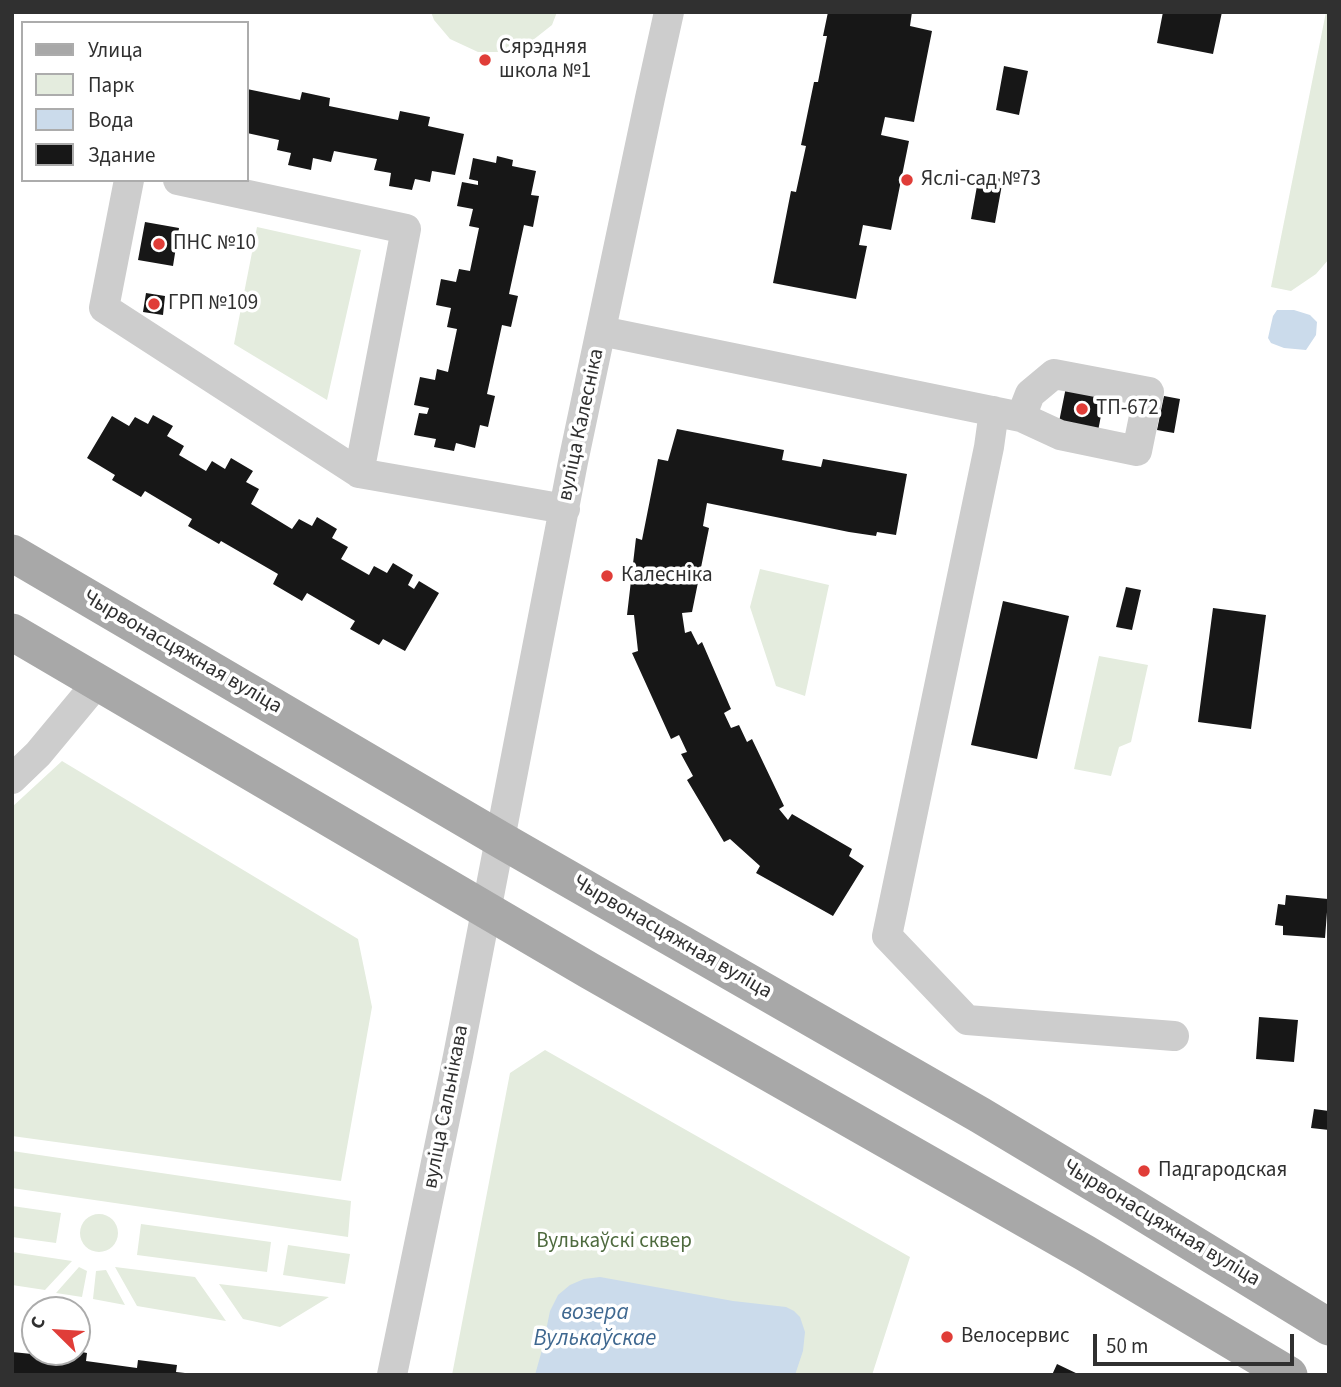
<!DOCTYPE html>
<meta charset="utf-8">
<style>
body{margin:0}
#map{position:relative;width:1341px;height:1387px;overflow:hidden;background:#fff;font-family:"Source Sans 3",sans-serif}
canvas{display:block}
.frame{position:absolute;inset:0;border:14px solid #303030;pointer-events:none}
.legend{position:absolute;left:21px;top:21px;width:228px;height:161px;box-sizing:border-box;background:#fff;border:2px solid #acacac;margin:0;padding:9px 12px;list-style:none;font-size:21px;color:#303030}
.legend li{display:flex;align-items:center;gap:14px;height:35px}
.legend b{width:35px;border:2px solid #acacac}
.north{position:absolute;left:21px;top:1296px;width:70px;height:70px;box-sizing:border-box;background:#fff;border:2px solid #acacac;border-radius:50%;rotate:294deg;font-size:19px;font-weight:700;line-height:28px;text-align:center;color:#303030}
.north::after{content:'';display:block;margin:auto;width:24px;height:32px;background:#e03d38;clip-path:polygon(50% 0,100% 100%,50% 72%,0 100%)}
.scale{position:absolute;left:1093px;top:1334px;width:201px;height:32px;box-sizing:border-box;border:4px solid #303030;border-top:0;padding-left:9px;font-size:21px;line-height:24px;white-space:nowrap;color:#303030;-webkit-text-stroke:5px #fff;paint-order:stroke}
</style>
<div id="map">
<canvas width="1341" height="1387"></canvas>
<div class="frame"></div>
<ul class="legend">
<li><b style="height:9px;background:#a8a8a8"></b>Улица</li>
<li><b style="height:19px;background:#e4ecde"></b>Парк</li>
<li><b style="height:19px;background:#cbdbeb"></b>Вода</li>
<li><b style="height:19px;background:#171717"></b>Здание</li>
</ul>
<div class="north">С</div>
<div class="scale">50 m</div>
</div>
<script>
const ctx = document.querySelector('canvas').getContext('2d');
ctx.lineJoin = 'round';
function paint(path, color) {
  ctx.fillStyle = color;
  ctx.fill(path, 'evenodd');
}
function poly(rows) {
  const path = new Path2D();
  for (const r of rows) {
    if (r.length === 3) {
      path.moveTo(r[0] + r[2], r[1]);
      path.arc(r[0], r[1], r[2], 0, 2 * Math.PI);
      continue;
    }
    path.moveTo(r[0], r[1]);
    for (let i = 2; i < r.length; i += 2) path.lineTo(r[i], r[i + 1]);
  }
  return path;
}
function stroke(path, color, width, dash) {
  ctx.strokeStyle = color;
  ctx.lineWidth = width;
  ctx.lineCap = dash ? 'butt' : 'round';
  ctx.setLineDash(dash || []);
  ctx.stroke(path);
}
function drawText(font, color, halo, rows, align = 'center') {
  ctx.font = font + ' "Source Sans 3",sans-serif';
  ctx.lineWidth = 7;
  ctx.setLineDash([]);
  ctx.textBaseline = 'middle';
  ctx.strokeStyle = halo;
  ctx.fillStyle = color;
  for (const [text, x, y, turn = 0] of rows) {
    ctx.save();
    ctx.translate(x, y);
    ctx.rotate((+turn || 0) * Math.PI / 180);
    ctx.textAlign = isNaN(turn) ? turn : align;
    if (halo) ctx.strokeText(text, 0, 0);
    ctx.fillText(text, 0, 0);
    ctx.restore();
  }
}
paint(poly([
 [431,12,557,12,552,25,533,40,504,52,478,52,450,39,434,20],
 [1326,12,1329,12,1329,259,1316,274,1291,291,1271,287],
 [257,227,361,250,327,400,234,344],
 [760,569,829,585,805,696,776,686,750,607],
 [1099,656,1148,665,1131,742,1119,747,1111,776,1074,769],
 [62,761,358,939,372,1007,341,1181,12,1136,12,807],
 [545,1050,910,1257,872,1375,452,1375,510,1073],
 [12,1151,351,1201,348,1237,12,1188],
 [12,1206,61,1213,56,1243,12,1237],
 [99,1233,19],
 [141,1224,271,1242,267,1272,137,1255],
 [288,1245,350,1254,345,1284,283,1275],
 [12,1252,72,1261,45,1290,12,1285],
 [79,1267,87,1271,82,1297,56,1293],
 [115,1267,195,1277,226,1321,137,1306],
 [106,1270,125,1305,93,1299,96,1271],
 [219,1284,329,1297,280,1327,243,1319]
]), '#e4ecde');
paint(poly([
 [1277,310,1294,310,1310,315,1317,322,1316,335,1306,350,1284,348,1271,343,1268,338,1273,316],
 [600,1277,733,1301,786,1307,794,1311,800,1317,805,1332,803,1351,795,1375,535,1375,542,1350,550,1311,558,1295,570,1285,584,1279]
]), '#cbdbeb');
paint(poly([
 [828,12,912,12,910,26,932,31,914,122,885,117,881,135,909,141,891,230,863,225,859,245,867,246,856,299,773,283,791,191,796,192,806,146,801,145,814,82,818,82,827,36,823,36],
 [1163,12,1222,12,1213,54,1157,43],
 [1004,66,1028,71,1019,115,996,110],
 [247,89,300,100,302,92,330,98,329,106,398,120,400,111,430,117,428,126,464,134,455,175,432,171,430,182,415,179,412,190,389,186,391,173,374,170,377,159,355,155,334,151,331,162,313,158,311,170,288,165,291,153,277,150,279,140,247,133],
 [497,156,513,160,512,166,536,171,531,195,539,196,533,227,524,225,509,294,518,296,511,327,502,325,487,394,495,396,488,427,480,425,475,448,456,443,454,451,434,447,436,439,414,435,419,413,427,414,429,408,414,405,420,377,435,380,437,369,448,372,457,329,447,327,451,308,436,305,441,279,456,282,459,269,470,271,479,228,469,226,473,209,457,206,462,182,478,185,478,181,469,179,473,158,496,163],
 [979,175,1003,179,995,223,971,219],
 [145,222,179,228,173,266,138,260],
 [146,293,165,296,163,315,143,312],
 [1066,387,1105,395,1098,431,1059,422],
 [1164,396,1180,399,1174,433,1157,430],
 [153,415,173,426,167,436,184,446,179,455,206,471,212,461,225,469,231,458,253,471,246,482,259,489,251,504,292,529,299,519,312,526,317,517,337,529,332,538,348,547,341,559,369,575,374,566,387,573,393,563,413,575,408,585,414,589,419,581,439,593,405,651,383,639,379,645,350,629,355,621,307,593,302,601,273,584,278,574,221,541,219,544,188,526,192,519,145,491,141,497,112,480,115,475,87,458,112,416,129,426,135,417,148,424],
 [677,429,784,450,782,460,821,467,823,459,907,474,896,535,877,532,876,536,849,532,707,503,703,526,709,528,692,612,682,613,685,633,691,631,698,645,702,642,731,709,724,713,731,728,739,725,747,742,752,739,784,806,779,809,788,820,792,814,852,849,849,856,864,866,833,916,756,873,760,866,730,839,724,842,687,780,693,776,681,754,687,752,679,735,671,739,632,653,638,651,634,615,627,615,636,538,642,540,658,459,668,461],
 [1126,587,1141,590,1132,630,1116,627],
 [1003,601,1069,616,1037,759,971,745],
 [1213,608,1266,615,1251,729,1198,722],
 [1286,895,1328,899,1325,938,1283,935,1283,926,1275,925,1278,904,1285,905],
 [1259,1017,1298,1020,1294,1062,1256,1059],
 [1314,1109,1329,1111,1329,1130,1311,1128],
 [33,1346,35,1347,35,1352,77,1351,87,1353,86,1361,137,1368,138,1360,177,1365,176,1372,185,1373,185,1375,12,1375,12,1352,32,1354],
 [1057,1364,1080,1375,1052,1375]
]), '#171717');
stroke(poly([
 [129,180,104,308,359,473,565,509],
 [178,180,406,229,359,473],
 [601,331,1021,417,1060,435,1137,451,1149,392,1054,374,1030,394,1021,417],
 [994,411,989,447,887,936,967,1020,1174,1036],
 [12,779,38,754,97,683],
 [392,1375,458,1056,573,462,650,98,669,12]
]), '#cdcdcd', 30);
stroke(poly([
 [12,553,501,840,980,1115,1125,1202,1329,1327],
 [12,632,590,971,1085,1253,1289,1375]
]), '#a8a8a8', 37);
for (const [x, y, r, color] of [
 [485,60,7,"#e03d38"],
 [907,180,7,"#e03d38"],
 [159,244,7,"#e03d38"],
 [154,304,7,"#e03d38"],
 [1082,409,7,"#e03d38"],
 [607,576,7,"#e03d38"],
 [1144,1171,7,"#e03d38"],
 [947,1337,7,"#e03d38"]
]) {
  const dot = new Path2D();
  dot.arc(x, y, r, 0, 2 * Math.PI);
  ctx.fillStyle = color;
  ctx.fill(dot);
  stroke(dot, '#fff', 2.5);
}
drawText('21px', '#303030', '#fff', [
 ["Сярэдняя",499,48],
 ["школа №1",499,72],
 ["Яслі-сад №73",921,180],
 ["ПНС №10",173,244],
 ["ГРП №109",168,304],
 ["ТП-672",1096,409],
 ["Калесніка",621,576],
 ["Падгародская",1158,1171],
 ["Велосервис",961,1337]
], 'left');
drawText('21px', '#303030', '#fff', [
 ["вуліца Калесніка",582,425,-78],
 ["Чырвонасцяжная вуліца",182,653,30],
 ["Чырвонасцяжная вуліца",672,938,30],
 ["вуліца Сальнікава",447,1107,-79],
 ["Чырвонасцяжная вуліца",1161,1224,31]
]);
drawText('21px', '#4e6a3e', '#fff', [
 ["Вулькаўскі сквер",614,1242]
]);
drawText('italic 23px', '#3f6890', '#fff', [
 ["возера",595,1314],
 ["Вулькаўскае",595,1340]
]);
</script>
